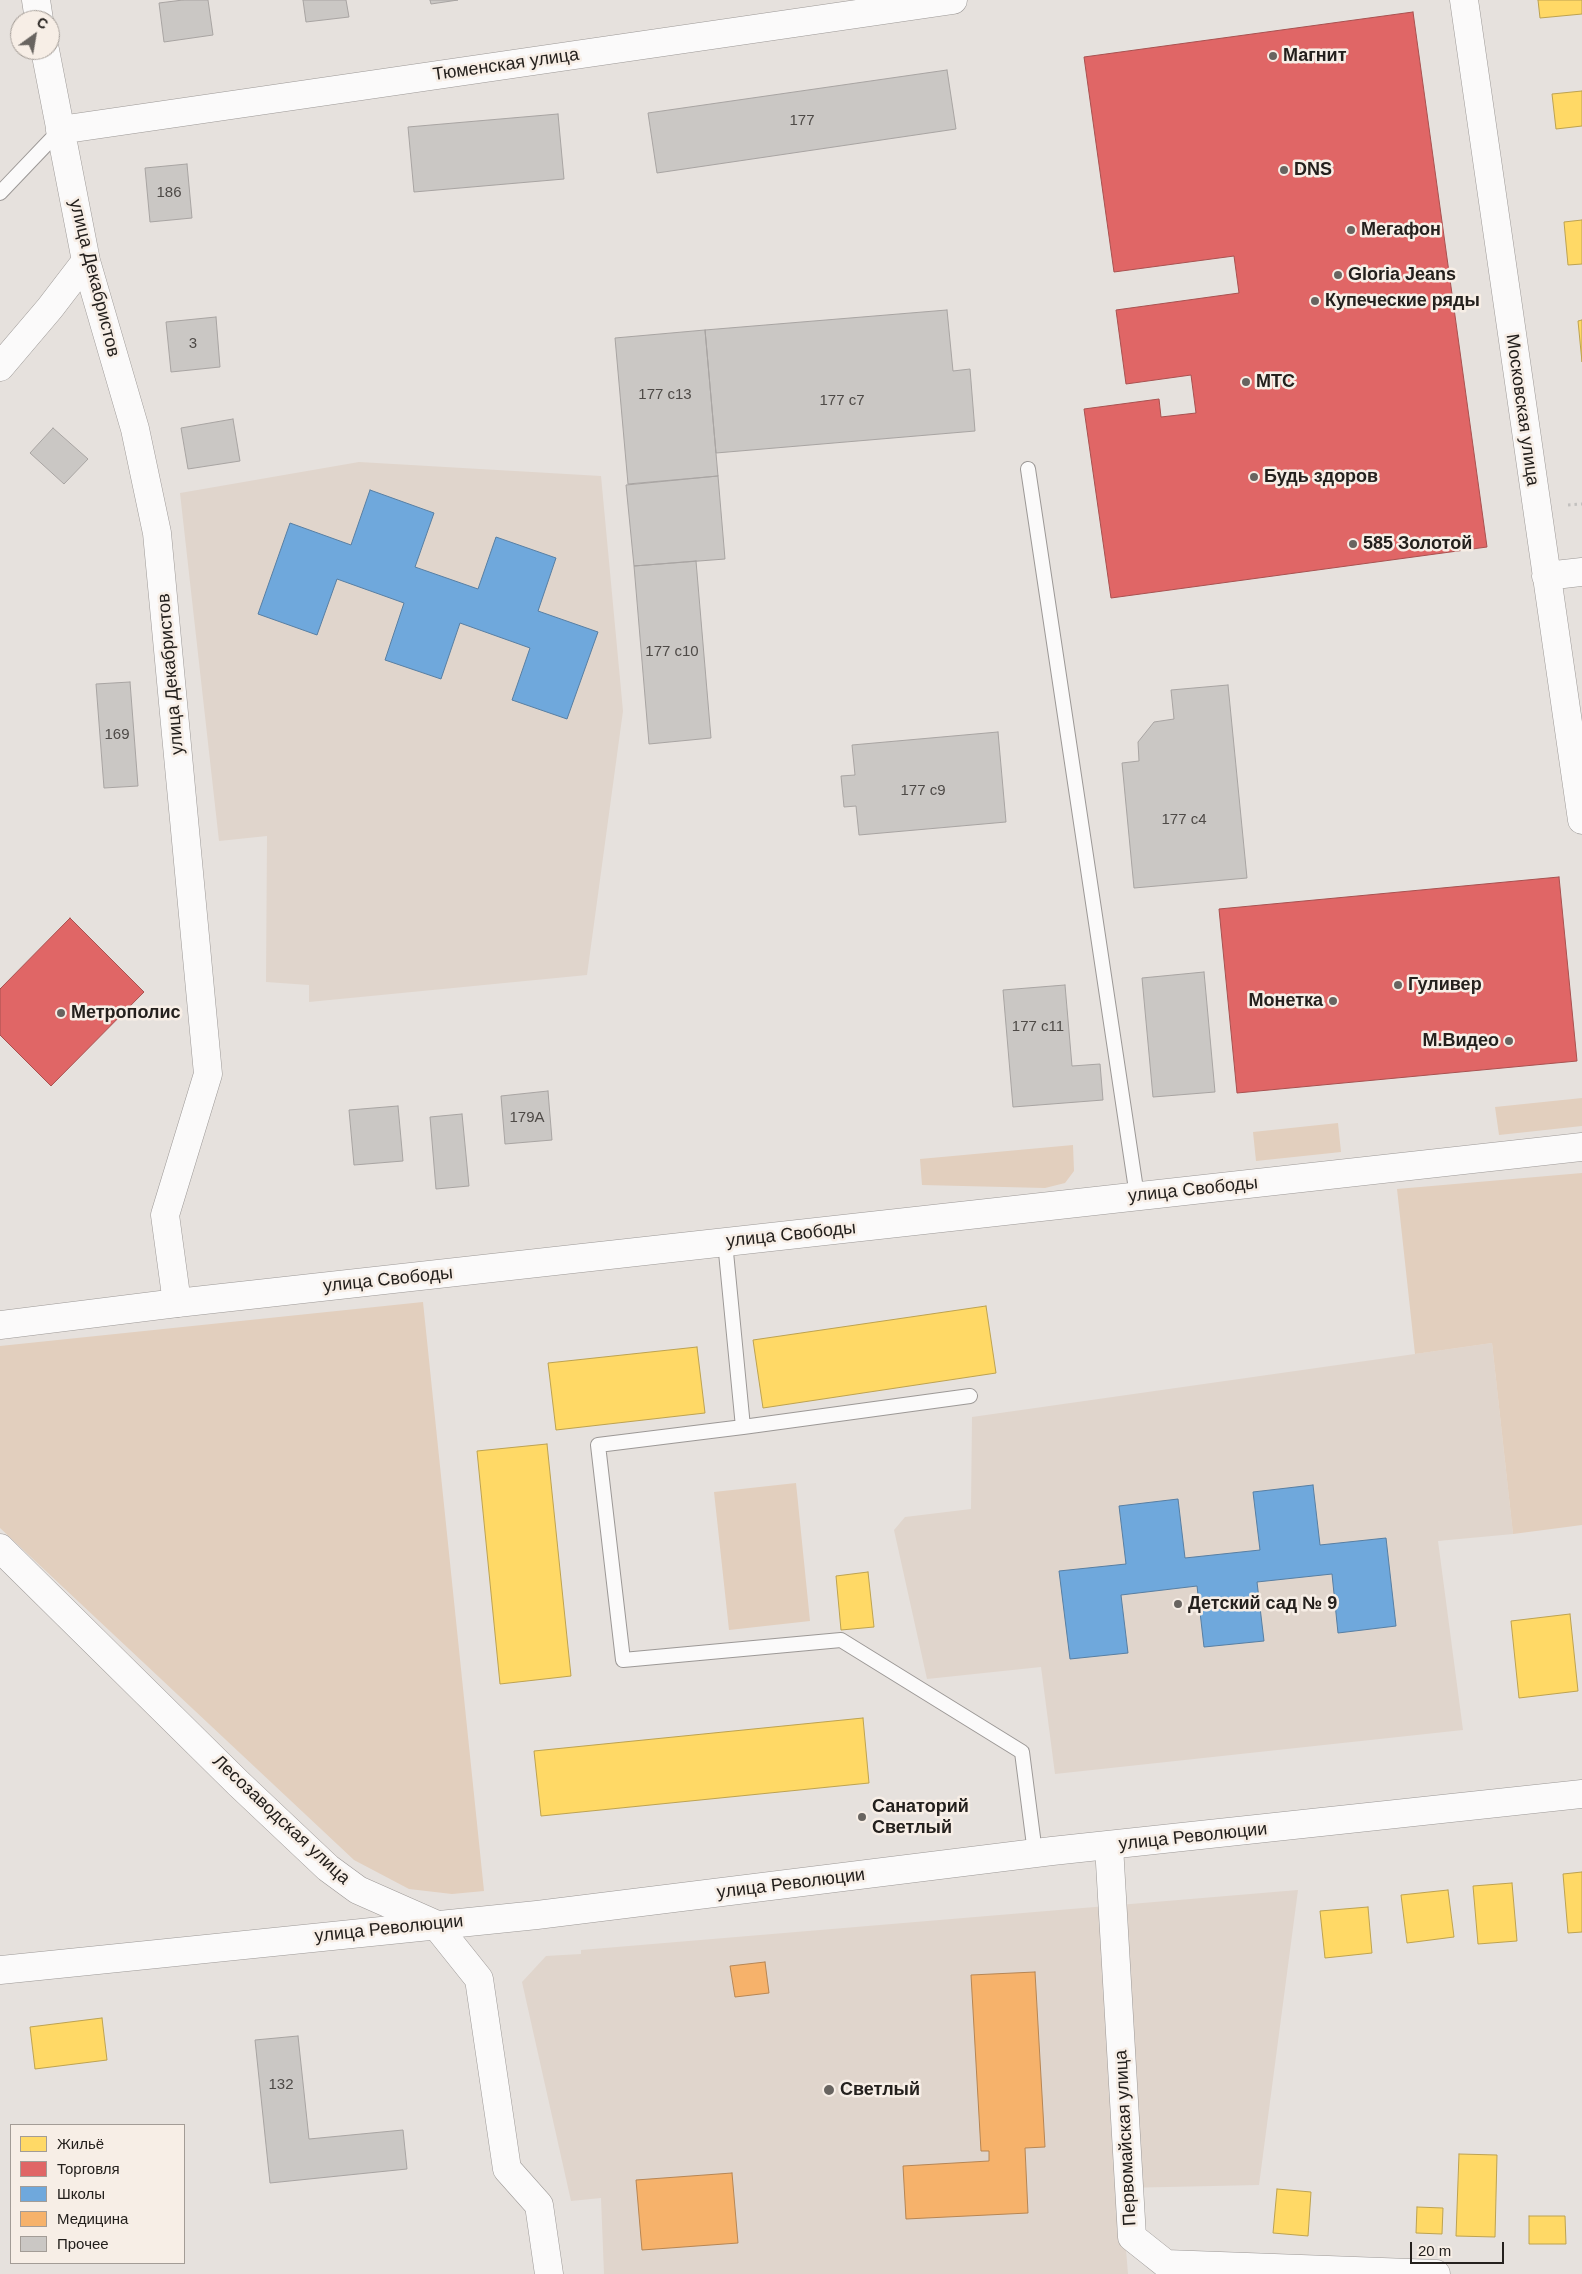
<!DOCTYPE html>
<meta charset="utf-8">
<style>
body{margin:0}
#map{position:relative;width:1582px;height:2274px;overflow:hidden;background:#e6e1dd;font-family:Helvetica,sans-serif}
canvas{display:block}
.legend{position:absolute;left:10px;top:2124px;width:175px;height:140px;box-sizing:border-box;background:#f7eee6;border:1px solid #a39c96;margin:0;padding:6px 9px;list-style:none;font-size:15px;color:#24201d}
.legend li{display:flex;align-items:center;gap:10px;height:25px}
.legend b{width:25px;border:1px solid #a39c96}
.north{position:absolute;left:10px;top:10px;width:50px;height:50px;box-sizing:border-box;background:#f7eee6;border:1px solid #a39c96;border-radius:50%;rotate:32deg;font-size:14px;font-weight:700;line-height:20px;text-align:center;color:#24201d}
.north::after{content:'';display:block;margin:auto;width:18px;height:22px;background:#686460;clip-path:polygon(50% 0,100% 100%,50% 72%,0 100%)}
.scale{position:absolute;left:1410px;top:2242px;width:94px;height:22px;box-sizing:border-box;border:2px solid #24201d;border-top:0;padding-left:6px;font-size:15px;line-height:18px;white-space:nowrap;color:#24201d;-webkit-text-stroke:4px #f7eee6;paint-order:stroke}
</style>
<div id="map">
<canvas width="1582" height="2274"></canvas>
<ul class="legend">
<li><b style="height:14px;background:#ffd966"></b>Жильё</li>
<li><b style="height:14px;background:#e06666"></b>Торговля</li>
<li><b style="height:14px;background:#6fa8dc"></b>Школы</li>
<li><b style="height:14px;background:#f6b26b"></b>Медицина</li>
<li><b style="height:14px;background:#cac7c4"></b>Прочее</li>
</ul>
<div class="north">С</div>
<div class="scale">20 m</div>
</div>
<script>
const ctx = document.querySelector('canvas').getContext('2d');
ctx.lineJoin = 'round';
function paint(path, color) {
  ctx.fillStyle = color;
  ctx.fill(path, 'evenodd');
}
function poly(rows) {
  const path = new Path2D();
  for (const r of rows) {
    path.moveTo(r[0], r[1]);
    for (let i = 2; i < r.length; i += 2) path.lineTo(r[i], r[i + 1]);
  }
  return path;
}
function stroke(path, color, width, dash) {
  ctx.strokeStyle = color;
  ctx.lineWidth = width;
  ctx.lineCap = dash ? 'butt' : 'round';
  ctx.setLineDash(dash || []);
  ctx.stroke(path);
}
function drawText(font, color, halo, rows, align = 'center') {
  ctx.font = font + ' Helvetica,sans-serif';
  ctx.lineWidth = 5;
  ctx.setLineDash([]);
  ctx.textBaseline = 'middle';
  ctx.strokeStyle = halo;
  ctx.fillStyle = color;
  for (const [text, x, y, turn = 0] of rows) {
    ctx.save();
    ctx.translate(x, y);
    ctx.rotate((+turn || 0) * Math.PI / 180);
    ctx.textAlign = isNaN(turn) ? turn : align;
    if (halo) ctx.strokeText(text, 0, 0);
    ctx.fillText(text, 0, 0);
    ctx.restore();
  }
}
paint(poly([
 [359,462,601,476,623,711,587,975,309,1002,309,985,266,982,267,836,219,841,180,493],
 [1492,1343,1513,1534,1438,1541,1463,1730,1055,1774,1041,1667,927,1679,894,1530,905,1517,971,1509,972,1417],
 [1298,1890,1259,2185,1121,2188,1128,2274,604,2274,601,2198,571,2201,522,1982,546,1956,581,1954,581,1950]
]), '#e0d5cc');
paint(poly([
 [1582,1098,1582,1126,1499,1135,1495,1107],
 [1338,1123,1341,1152,1256,1161,1253,1132],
 [1073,1145,1074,1171,1065,1183,1045,1188,922,1185,920,1159],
 [1582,1173,1582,1525,1513,1534,1492,1343,1415,1354,1397,1189],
 [423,1302,484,1891,452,1894,409,1889,354,1860,0,1528,0,1346],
 [796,1483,810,1621,729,1630,714,1492]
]), '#e2cfbe');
const homes = poly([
 [1538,0,1582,0,1582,14,1540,18,1538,0],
 [1582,91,1582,126,1556,129,1552,94,1582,91],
 [1582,220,1582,264,1568,265,1564,222,1582,220],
 [1582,320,1582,362,1578,321,1582,320],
 [986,1306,996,1373,763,1408,753,1340,986,1306],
 [697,1347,705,1413,556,1430,548,1363,697,1347],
 [547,1444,571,1676,500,1684,477,1451,547,1444],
 [868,1572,874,1627,841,1630,836,1576,868,1572],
 [1570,1614,1578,1691,1519,1698,1511,1621,1570,1614],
 [863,1718,869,1783,541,1816,534,1751,863,1718],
 [1582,1872,1582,1932,1568,1933,1563,1874,1582,1872],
 [1512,1883,1517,1941,1478,1944,1473,1886,1512,1883],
 [1448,1890,1454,1937,1407,1943,1401,1895,1448,1890],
 [1368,1907,1372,1953,1325,1958,1320,1911,1368,1907],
 [102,2018,107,2060,35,2069,30,2027,102,2018],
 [1459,2154,1497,2155,1495,2237,1456,2236,1459,2154],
 [1277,2189,1311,2192,1308,2236,1273,2233,1277,2189],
 [1417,2207,1443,2208,1442,2234,1416,2233,1417,2207],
 [1529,2216,1565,2216,1566,2244,1529,2244,1529,2216]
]);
paint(homes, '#ffd966');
stroke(homes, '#bda250', 1);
const shops = poly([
 [1413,12,1487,547,1111,598,1084,409,1159,399,1161,417,1196,413,1191,375,1126,384,1116,310,1239,293,1234,256,1114,272,1084,57,1413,12],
 [1559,877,1577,1061,1237,1093,1219,909,1559,877],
 [70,918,144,992,51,1086,0,1035,0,989,70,918]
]);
paint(shops, '#e06666');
stroke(shops, '#a85150', 1);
const schools = poly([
 [370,490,434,513,415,567,478,589,496,537,556,558,538,611,598,632,567,719,512,700,530,648,460,623,441,679,385,660,404,603,337,579,317,635,258,614,290,523,351,545,370,490],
 [1313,1485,1320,1545,1386,1538,1396,1626,1338,1633,1332,1574,1257,1582,1264,1641,1204,1647,1197,1586,1121,1595,1128,1653,1070,1659,1059,1571,1126,1564,1119,1506,1178,1499,1185,1558,1260,1550,1253,1492,1313,1485]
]);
paint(schools, '#6fa8dc');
stroke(schools, '#587fa3', 1);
const health = poly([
 [765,1962,769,1993,735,1997,730,1966,765,1962],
 [1035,1972,1045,2147,1025,2148,1028,2213,906,2219,903,2166,989,2161,989,2151,981,2151,971,1975,1035,1972],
 [732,2173,738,2243,642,2250,636,2180,732,2173]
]);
paint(health, '#f6b26b');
stroke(health, '#b78654', 1);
const building = poly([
 [183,0,208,0,213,35,164,42,159,3,183,0],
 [303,0,346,0,349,17,306,22,303,0],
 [430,0,458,0,431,4,430,0],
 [947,70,956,129,657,173,648,113,947,70],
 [558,114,564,179,414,192,408,127,558,114],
 [187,164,192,218,150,222,145,168,187,164],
 [947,310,953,371,970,369,975,431,716,453,705,330,947,310],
 [216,317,220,367,171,372,166,322,216,317],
 [705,330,718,476,628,484,615,338,705,330],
 [233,419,240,461,188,469,181,428,233,419],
 [53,428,88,459,64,484,30,453,53,428],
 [718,476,725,559,634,566,626,485,718,476],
 [696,561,711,738,649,744,634,566,696,561],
 [130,682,138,786,104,788,96,684,130,682],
 [1228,685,1247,878,1134,888,1122,763,1139,761,1138,742,1154,722,1174,719,1171,690,1228,685],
 [998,732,1006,822,859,835,856,806,844,807,841,776,855,775,852,745,998,732],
 [1204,972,1215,1092,1153,1097,1142,978,1204,972],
 [1065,985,1072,1066,1100,1064,1103,1100,1013,1107,1003,990,1065,985],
 [548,1091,552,1140,505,1144,501,1096,548,1091],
 [398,1106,403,1161,354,1165,349,1110,398,1106],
 [462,1114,469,1186,436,1189,430,1117,462,1114],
 [298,2036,309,2139,403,2130,407,2169,270,2183,255,2040,298,2036]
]);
paint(building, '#cac7c4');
stroke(building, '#a8a4a2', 1);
const service = poly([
 [0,193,60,130],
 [1028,469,1137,1196],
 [725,1242,743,1427,598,1445,623,1660,841,1640,1022,1752,1035,1853],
 [743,1427,970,1396]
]);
const minor = poly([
 [36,0,39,20],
 [1464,0,1582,820],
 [45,50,86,261,135,429,157,533,208,1074,165,1215,177,1303],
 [60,130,953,0],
 [0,367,50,308,86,261],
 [1546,576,1582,572],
 [0,1548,238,1783,328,1868,358,1890,435,1924,479,1979,507,2169,539,2205,549,2274],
 [1109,1846,1132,2237,1166,2264,1436,2274]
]);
const tertiary = poly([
 [0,1325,177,1303,1582,1147]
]);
const secondary = poly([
 [0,1970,537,1915,1052,1851,1582,1794]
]);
stroke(service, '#9c9896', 16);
stroke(minor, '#9c9896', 29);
stroke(tertiary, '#9c9896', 29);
stroke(secondary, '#9c9896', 29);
stroke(poly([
 [1568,505,1582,504]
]), '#c3c1bf', 3, [2.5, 4]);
stroke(service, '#fbfafa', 14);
stroke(minor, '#fbfafa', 28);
stroke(tertiary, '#fbfafa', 28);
stroke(secondary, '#fbfafa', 28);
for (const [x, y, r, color] of [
 [1273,56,5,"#686460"],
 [1284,170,5,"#686460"],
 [1351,230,5,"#686460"],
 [1338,275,5,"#686460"],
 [1315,301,5,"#686460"],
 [1246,382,5,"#686460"],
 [1254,477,5,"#686460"],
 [1353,544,5,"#686460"],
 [1398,985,5,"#686460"],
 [1333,1001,5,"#686460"],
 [61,1013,5,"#686460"],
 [1509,1041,5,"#686460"],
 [1178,1604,5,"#686460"],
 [862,1817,5,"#686460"],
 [829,2090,6,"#686460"]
]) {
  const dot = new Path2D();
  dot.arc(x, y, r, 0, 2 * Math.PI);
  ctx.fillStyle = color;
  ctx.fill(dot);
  stroke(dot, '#f7eee6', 2);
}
drawText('15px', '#4e4a47', null, [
 ["177",802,121],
 ["186",169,193],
 ["3",193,344],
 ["177 с13",665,395],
 ["177 с7",842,401],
 ["177 с10",672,652],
 ["169",117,735],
 ["177 с9",923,791],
 ["177 с4",1184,820],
 ["177 с11",1038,1027],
 ["179А",527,1118],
 ["132",281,2085]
]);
drawText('bold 18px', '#24201d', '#f7eee6', [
 ["Магнит",1283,56],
 ["DNS",1294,170],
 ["Мегафон",1361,230],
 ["Gloria Jeans",1348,275],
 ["Купеческие ряды",1325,301],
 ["МТС",1256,382],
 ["Будь здоров",1264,477],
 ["585 Золотой",1363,544],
 ["Гуливер",1408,985],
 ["Монетка",1323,1001,"right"],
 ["Метрополис",71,1013],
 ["М.Видео",1499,1041,"right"],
 ["Детский сад № 9",1188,1604],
 ["Санаторий",872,1807],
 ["Светлый",872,1828],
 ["Светлый",840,2090]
], 'left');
drawText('18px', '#24201d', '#f7eee6', [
 ["Тюменская улица",506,65,-8],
 ["улица Декабристов",94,278,76],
 ["Московская улица",1522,410,82],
 ["улица Декабристов",171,674,-95],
 ["улица Свободы",1193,1190,-6],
 ["улица Свободы",791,1235,-6],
 ["улица Свободы",388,1280,-6],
 ["Лесозаводская улица",281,1820,43],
 ["улица Революции",1193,1837,-6],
 ["улица Революции",791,1884,-7],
 ["улица Революции",389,1929,-6],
 ["Первомайская улица",1126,2138,-93]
]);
</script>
